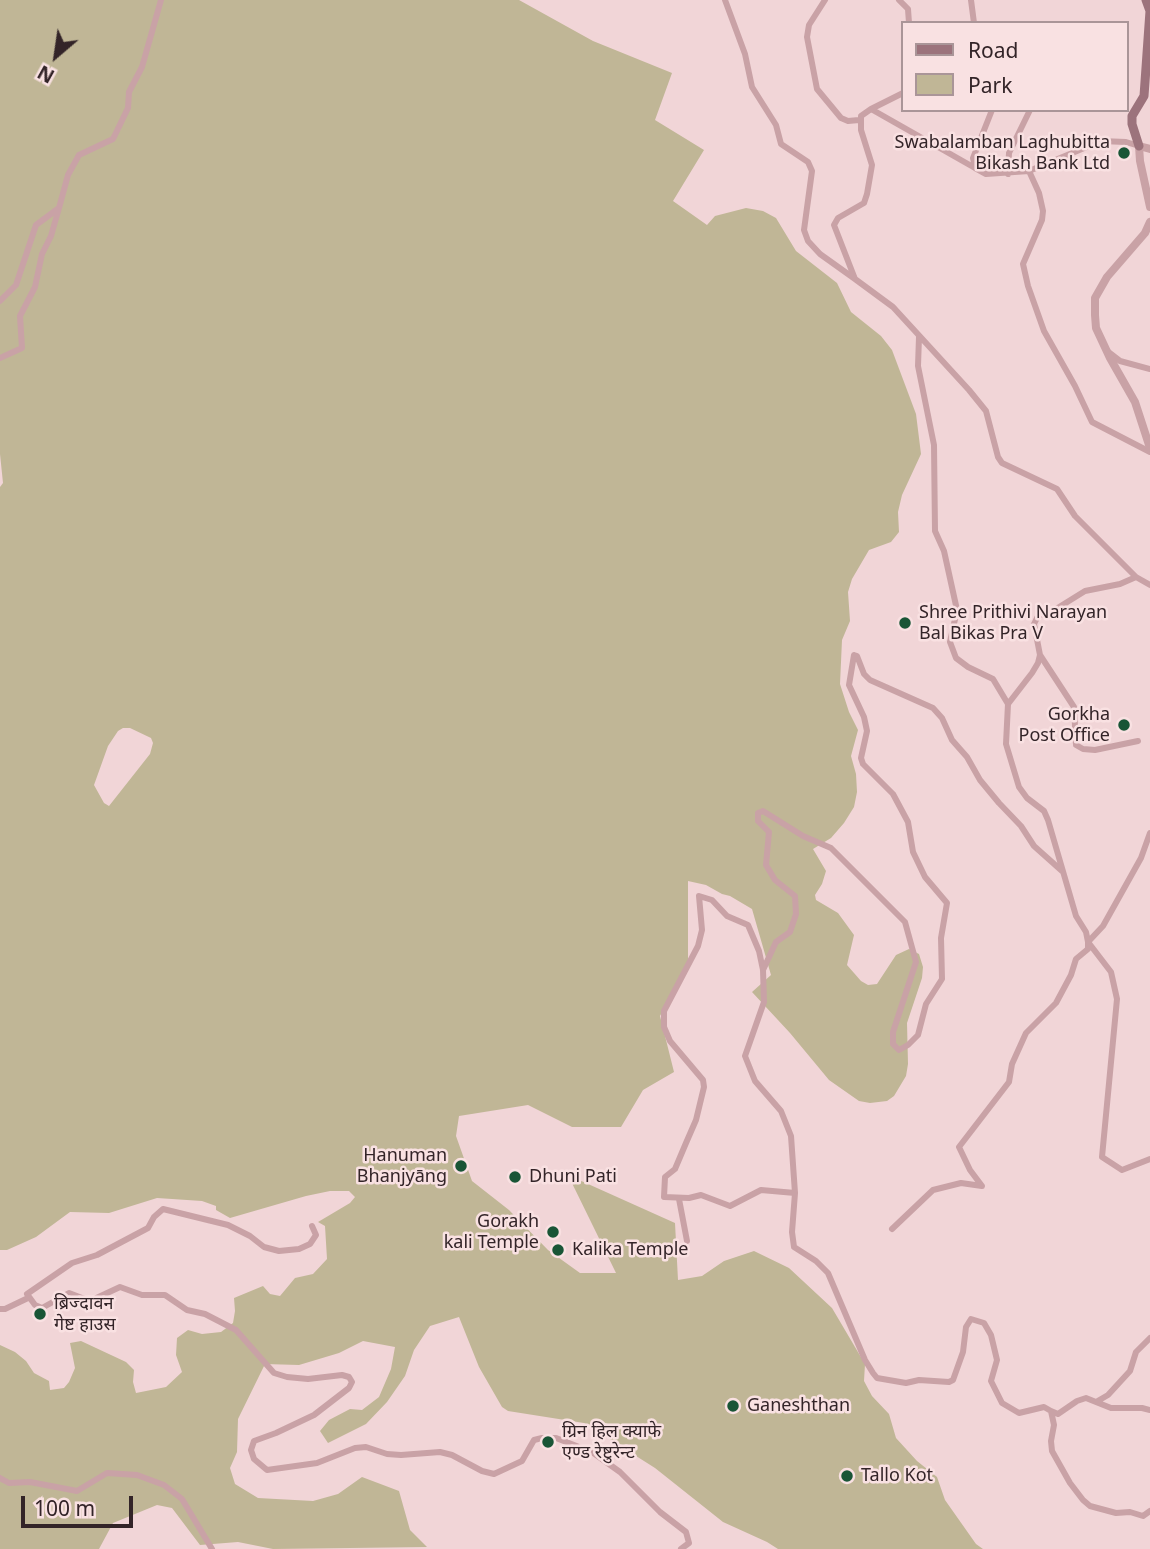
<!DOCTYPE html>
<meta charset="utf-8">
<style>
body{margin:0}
#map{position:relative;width:1150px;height:1549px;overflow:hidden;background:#f1d5d7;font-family:"Noto Sans",sans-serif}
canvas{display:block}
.legend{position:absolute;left:901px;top:21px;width:228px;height:91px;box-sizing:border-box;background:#f9e1e2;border:2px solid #aa9598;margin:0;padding:9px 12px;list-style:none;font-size:21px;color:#332428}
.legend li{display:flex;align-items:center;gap:14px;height:35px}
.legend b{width:35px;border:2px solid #aa9598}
.north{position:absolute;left:21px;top:21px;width:70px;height:70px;-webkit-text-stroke:5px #f9e1e2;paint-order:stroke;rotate:209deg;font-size:19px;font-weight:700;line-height:28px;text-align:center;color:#332428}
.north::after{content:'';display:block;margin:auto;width:24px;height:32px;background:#332428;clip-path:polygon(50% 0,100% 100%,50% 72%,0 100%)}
.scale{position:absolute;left:21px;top:1496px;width:112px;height:32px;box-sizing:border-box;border:4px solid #332428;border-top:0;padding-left:9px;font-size:21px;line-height:24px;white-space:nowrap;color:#332428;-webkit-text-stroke:5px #f9e1e2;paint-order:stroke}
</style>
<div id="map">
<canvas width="1150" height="1549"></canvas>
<ul class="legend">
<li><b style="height:9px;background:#9c737c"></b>Road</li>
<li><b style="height:19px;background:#c0b696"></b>Park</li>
</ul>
<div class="north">N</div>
<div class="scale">100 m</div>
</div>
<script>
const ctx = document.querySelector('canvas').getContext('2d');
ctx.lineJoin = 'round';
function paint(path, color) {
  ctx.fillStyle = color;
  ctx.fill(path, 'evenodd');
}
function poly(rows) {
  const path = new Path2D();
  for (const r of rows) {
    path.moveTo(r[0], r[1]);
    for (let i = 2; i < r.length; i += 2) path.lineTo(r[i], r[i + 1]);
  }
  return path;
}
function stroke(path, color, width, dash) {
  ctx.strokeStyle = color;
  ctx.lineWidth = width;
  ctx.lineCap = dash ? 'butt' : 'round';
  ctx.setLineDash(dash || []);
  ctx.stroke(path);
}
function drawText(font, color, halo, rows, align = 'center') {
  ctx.font = font + ' "Noto Sans","Noto Sans Devanagari",sans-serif';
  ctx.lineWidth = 5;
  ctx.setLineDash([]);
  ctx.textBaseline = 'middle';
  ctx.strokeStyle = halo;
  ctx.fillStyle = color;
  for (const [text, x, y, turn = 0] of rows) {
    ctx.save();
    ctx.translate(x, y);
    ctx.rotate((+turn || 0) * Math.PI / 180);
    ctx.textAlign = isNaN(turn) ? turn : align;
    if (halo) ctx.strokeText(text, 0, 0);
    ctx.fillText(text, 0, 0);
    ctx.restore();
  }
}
paint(poly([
 [0,0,519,0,593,41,672,73,655,120,704,150,673,201,707,225,715,216,746,208,763,211,776,218,796,251,837,283,851,312,881,336,892,350,916,414,921,454,902,495,898,512,899,532,891,542,869,550,852,579,848,592,850,621,842,640,840,684,849,712,858,730,851,756,856,774,857,792,854,807,844,823,831,838,813,849,826,871,822,884,815,895,816,900,838,913,854,935,847,965,861,981,868,985,877,984,896,955,909,949,919,954,923,967,922,978,907,1023,908,1064,906,1076,894,1096,887,1101,870,1103,859,1101,829,1080,790,1033,752,992,771,975,752,909,730,896,722,894,706,885,688,881,688,964,660,1016,674,1072,643,1090,621,1127,572,1127,528,1105,459,1116,456,1136,472,1181,509,1210,548,1250,580,1273,616,1273,568,1175,675,1223,678,1280,702,1276,724,1261,754,1251,789,1268,832,1308,865,1364,864,1381,872,1396,889,1414,896,1438,917,1461,937,1477,945,1500,976,1544,983,1549,778,1549,767,1542,723,1522,655,1468,584,1423,508,1411,502,1407,479,1367,459,1317,430,1326,414,1350,405,1376,387,1402,366,1424,328,1443,320,1431,329,1420,350,1409,362,1410,379,1397,391,1369,395,1347,363,1341,339,1353,299,1365,265,1364,238,1419,237,1452,230,1468,235,1484,258,1498,313,1501,338,1494,362,1477,399,1491,410,1530,427,1547,273,1549,238,1542,200,1545,172,1508,157,1505,113,1523,99,1549,0,1549,0,1345,15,1352,26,1361,34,1373,49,1381,50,1390,64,1388,69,1382,75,1368,70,1343,81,1341,126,1362,134,1370,133,1382,136,1393,166,1387,182,1372,176,1355,177,1338,188,1330,202,1334,221,1332,233,1323,235,1311,234,1298,263,1286,270,1294,280,1296,295,1278,313,1274,327,1259,325,1226,318,1222,350,1203,355,1197,349,1191,330,1191,306,1196,230,1218,216,1210,216,1206,202,1201,157,1198,109,1213,70,1212,36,1237,7,1250,0,1250,0,487,3,483,0,454],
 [123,728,130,728,151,738,153,743,150,754,109,806,104,803,94,785,108,746,118,731]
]), '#c0b696');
stroke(poly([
 [725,0,745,54,752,87,776,125,781,144,808,162,812,171,804,230,808,241,820,254,855,279],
 [825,0,809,25,807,37,817,89,841,118,848,121,859,120],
 [899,0,908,9,909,23],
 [971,0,974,23],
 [871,109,903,93],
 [992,110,973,158,975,168,986,174,1029,171],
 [1139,146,1126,142,1101,141,1029,171,1039,193,1043,211,1042,220,1023,264,1028,286,1044,331,1075,386,1092,422,1150,452],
 [975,168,871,109,861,116,861,130,872,165,867,194,864,203,838,218,834,225,855,279,893,307,969,390,986,411,998,457,1002,463,1057,489,1075,516,1136,577,1150,585],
 [1008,174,1009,153,1030,110],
 [0,301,16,285,36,225,59,208,68,175,79,155,113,139,128,108,129,92,142,67,161,0],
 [919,337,918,366,934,445,935,531,944,551,957,610,950,642,956,658,968,667,993,679,1008,704],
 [1107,351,1120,361,1150,369],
 [0,358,22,348,20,316,35,287,42,254,51,236,59,208],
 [1136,577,1120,584,1085,591,1056,609,1038,616,1034,624,1040,655,1074,707,1076,745,1083,749,1095,750,1138,741],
 [1040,655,1038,663,1032,673,1008,704,1006,744,1019,787,1027,798,1044,811,1048,820,1076,916,1086,932,1088,942,1111,972,1117,999,1102,1157,1122,1170,1150,1159],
 [763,970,776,942,790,932,796,914,795,896,775,880,766,865,769,832,758,821,758,813,763,811,803,836,831,848,905,922,916,962,893,1032,893,1044,899,1050,908,1045,918,1035,926,1004,942,979,941,938,947,903,925,877,913,852,908,822,893,794,863,764,861,758,867,731,864,717,849,685,854,655,857,656,864,674,870,680,933,708,942,718,952,740,967,757,980,780,999,803,1021,826,1034,846,1062,871],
 [795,1193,761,1190,730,1206,701,1195,689,1198,664,1197,665,1177,675,1169,686,1143,696,1120,704,1087,703,1080,670,1041,664,1027,664,1011,698,946,702,930,699,896,712,900,727,916,748,925,759,951,763,970,764,1002,745,1056,755,1081,781,1111,791,1136,795,1193,792,1232,794,1247,816,1261,828,1273,865,1360,873,1373,877,1378,906,1383,919,1380,949,1382,953,1380,963,1352,966,1327,971,1319,984,1323,991,1335,997,1360,991,1381,1002,1403,1019,1413,1044,1407,1051,1411,1054,1425,1051,1441,1052,1451,1070,1483,1083,1500,1090,1506,1116,1513,1130,1512,1143,1516,1150,1511],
 [679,1199,687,1241],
 [312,1226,316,1235,310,1244,299,1249,279,1251,264,1247,250,1236,228,1225,163,1209,154,1217,148,1228,97,1255,72,1263,27,1294,35,1305,42,1308,69,1293,90,1301,120,1287,142,1295,165,1295,187,1310,205,1314,236,1330,274,1373,287,1377,308,1379,342,1375,349,1377,352,1382,349,1388,314,1415,276,1433,254,1441,251,1450,254,1459,267,1470,317,1463,355,1448,366,1447,387,1454,401,1455,440,1452,452,1455,482,1471,494,1474,522,1461,534,1440,542,1438,556,1438,592,1452,620,1472,660,1512,686,1532,689,1543,681,1549],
 [892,1229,933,1190,961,1183,982,1186,970,1170,959,1147,1009,1082,1012,1064,1026,1033,1056,1003,1071,975,1076,959,1088,949,1088,942,1103,926,1141,858,1150,833],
 [0,1309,5,1309,28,1298],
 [1096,1402,1111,1408,1142,1408,1150,1410],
 [1051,1411,1058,1414,1077,1401,1086,1398,1096,1402,1108,1395,1130,1371,1136,1352,1150,1338],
 [0,1478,9,1483,30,1482,77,1491,107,1473,137,1475,164,1485,182,1499,212,1549]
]), '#c9a2a6', 6);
stroke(poly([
 [1150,149,1139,146,1140,161,1150,207],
 [1150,222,1145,233,1107,277,1095,298,1095,315,1096,328,1110,358,1135,402,1150,448]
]), '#c9a2a6', 8);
stroke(poly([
 [1139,146,1132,124,1132,116,1144,96,1150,11,1146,0]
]), '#9c737c', 9);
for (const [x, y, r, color] of [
 [1124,153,7,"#195536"],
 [905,623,7,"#195536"],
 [1124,725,7,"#195536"],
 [461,1166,7,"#195536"],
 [515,1177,7,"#195536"],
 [553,1232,7,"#195536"],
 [558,1250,7,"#195536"],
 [40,1314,7,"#195536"],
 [733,1406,7,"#195536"],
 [548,1442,7,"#195536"],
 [847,1476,7,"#195536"]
]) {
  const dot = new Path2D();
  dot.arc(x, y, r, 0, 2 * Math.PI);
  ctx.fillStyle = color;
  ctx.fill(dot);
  stroke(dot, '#f9e1e2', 2.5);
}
drawText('18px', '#332428', '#f9e1e2', [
 ["Swabalamban Laghubitta",1110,143,"right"],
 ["Bikash Bank Ltd",1110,164,"right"],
 ["Shree Prithivi Narayan",919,613],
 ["Bal Bikas Pra V",919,634],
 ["Gorkha",1110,715,"right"],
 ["Post Office",1110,736,"right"],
 ["Hanuman",447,1156,"right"],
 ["Bhanjyāng",447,1177,"right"],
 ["Dhuni Pati",529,1177],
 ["Gorakh",539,1222,"right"],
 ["kali Temple",539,1243,"right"],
 ["Kalika Temple",572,1250],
 ["ब्रिज्दावन",54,1304],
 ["गेष्ट हाउस",54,1325],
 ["Ganeshthan",747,1406],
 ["ग्रिन हिल क्याफे",562,1432],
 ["एण्ड रेष्टुरेन्ट",562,1453],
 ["Tallo Kot",861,1476]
], 'left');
</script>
